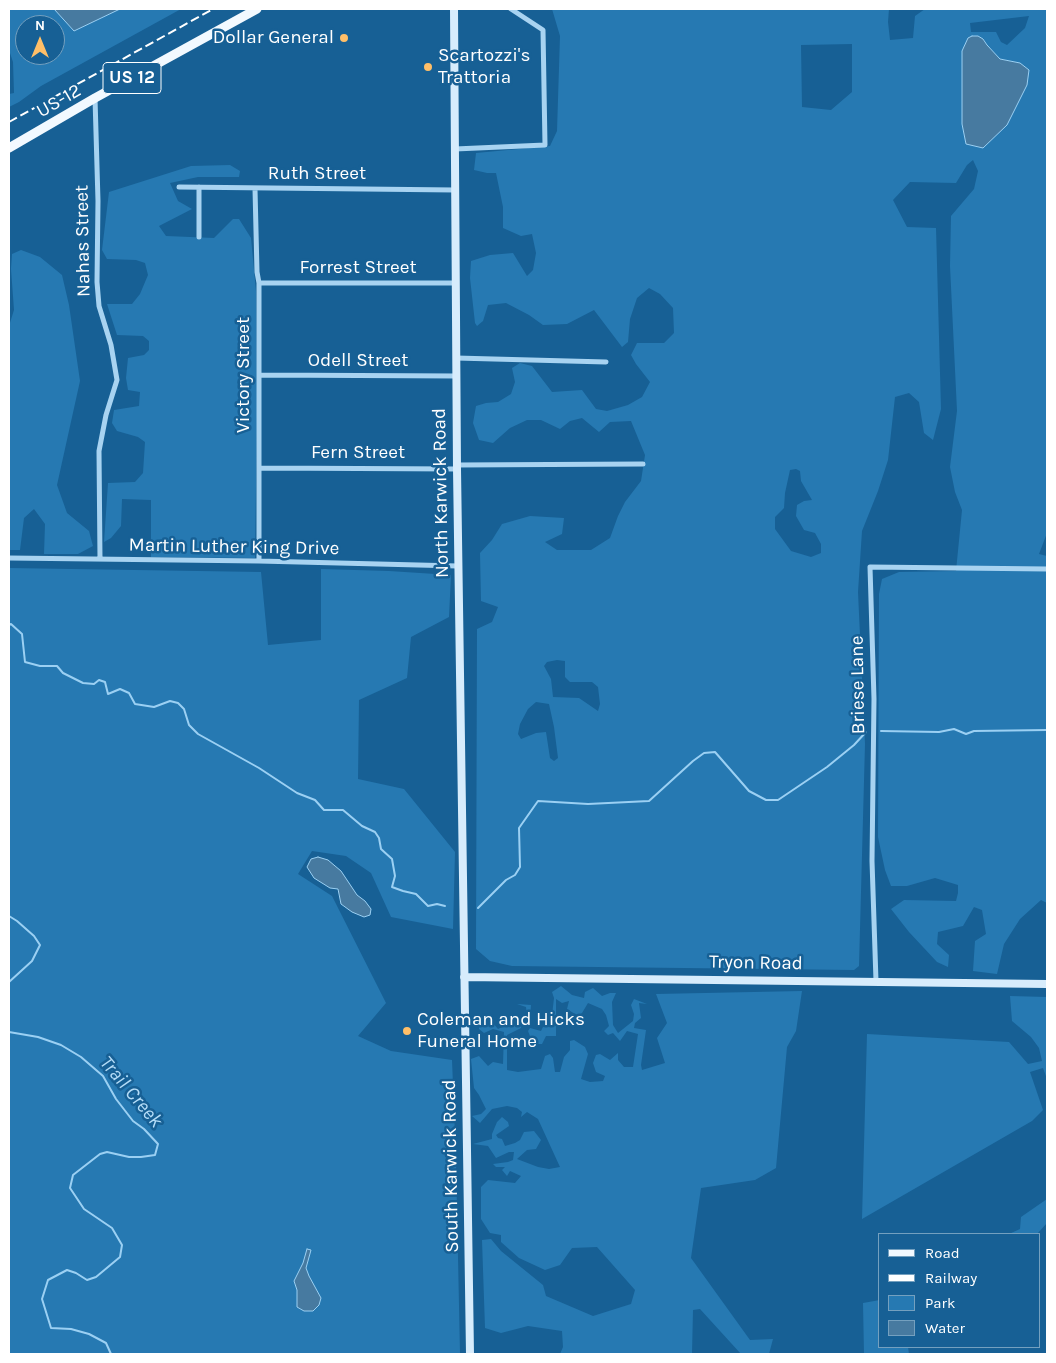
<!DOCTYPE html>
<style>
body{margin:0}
#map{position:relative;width:1056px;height:1363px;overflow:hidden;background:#176095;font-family:Karla,sans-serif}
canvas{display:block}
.frame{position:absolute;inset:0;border:10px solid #fff;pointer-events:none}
.legend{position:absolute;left:878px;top:1233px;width:162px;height:115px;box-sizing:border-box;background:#176095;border:1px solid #74a0bf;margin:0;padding:6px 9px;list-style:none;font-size:15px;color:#fff}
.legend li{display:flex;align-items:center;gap:10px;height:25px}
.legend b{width:25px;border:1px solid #74a0bf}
.north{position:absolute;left:15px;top:15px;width:50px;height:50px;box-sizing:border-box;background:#176095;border:1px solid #74a0bf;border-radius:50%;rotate:0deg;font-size:14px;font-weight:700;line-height:20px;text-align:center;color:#fff}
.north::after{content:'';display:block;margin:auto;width:18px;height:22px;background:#ffbf68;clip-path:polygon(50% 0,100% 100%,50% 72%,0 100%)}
</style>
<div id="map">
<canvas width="1056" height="1363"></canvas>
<div class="frame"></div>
<ul class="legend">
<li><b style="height:6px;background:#f2f9ff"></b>Road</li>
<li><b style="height:6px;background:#fff"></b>Railway</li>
<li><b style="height:14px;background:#2679b2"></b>Park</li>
<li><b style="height:14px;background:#477aa0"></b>Water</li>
</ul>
<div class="north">N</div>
</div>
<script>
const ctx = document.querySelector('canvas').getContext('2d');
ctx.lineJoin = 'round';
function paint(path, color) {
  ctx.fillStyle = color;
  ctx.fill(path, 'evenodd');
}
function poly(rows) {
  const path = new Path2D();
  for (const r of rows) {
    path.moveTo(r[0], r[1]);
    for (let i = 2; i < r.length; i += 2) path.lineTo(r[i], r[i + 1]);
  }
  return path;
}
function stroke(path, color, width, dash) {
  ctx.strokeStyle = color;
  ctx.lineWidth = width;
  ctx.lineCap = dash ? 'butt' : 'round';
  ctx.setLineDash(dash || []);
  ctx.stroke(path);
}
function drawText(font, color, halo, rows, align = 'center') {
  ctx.font = font + ' Karla,sans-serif';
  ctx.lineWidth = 5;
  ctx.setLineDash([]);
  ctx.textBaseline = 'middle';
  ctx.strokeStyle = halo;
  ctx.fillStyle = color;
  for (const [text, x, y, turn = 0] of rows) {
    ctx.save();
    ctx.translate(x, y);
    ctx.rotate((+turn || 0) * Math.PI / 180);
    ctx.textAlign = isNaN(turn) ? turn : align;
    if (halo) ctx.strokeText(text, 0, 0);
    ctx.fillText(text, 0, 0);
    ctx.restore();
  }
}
paint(poly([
 [9,9,54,9,74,31,120,9,181,9,41,86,19,102,9,107,9,94,14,93,13,62,9,50],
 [25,25,55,25,55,55,25,55],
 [552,9,889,9,888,22,890,40,913,38,915,16,925,9,1047,9,1047,533,1039,554,1047,556,1047,903,1041,900,1020,919,1004,944,997,974,973,971,975,941,986,934,982,910,974,907,963,926,938,932,937,944,949,955,948,967,937,962,909,932,891,909,904,900,956,901,958,893,958,885,935,878,907,886,891,886,885,870,878,837,879,594,882,579,899,572,956,571,962,510,955,492,950,467,957,411,950,266,951,216,974,189,978,171,973,160,967,165,956,183,910,182,893,200,907,227,936,228,941,409,933,440,924,433,919,402,909,393,895,397,888,460,878,491,862,531,858,592,865,744,859,966,854,970,512,966,490,961,476,949,477,629,492,622,498,607,481,601,480,553,492,540,502,524,530,516,564,518,562,534,545,542,557,550,591,550,610,538,618,516,625,502,641,481,645,455,631,421,610,422,599,432,582,418,570,421,560,429,541,420,527,420,510,428,493,443,479,440,473,423,476,406,486,403,498,402,511,394,515,382,512,368,520,363,532,366,552,392,582,390,596,409,607,411,628,405,642,397,650,382,636,364,631,355,637,343,664,343,674,333,673,308,660,294,649,288,637,298,630,319,628,342,622,347,594,310,567,324,543,325,529,315,506,303,488,305,483,321,477,326,475,323,470,278,471,261,490,255,513,253,527,276,533,270,536,253,532,234,521,236,503,228,503,207,496,173,487,173,474,170,476,153,550,146,557,131,560,36],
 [1029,16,1025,28,1007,45,1001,42,996,32,971,32,970,23],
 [983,38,987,45,1000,59,1020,63,962,124],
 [852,44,852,92,831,110,802,107,801,45],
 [796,469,800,471,801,481,812,500,804,501,797,505,796,516,804,530,815,533,821,544,821,553,811,557,791,551,775,529,775,517,784,508,785,493,790,470],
 [557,660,565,661,565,677,570,682,592,682,598,687,600,704,598,711,579,698,553,697,551,679,544,666,547,662],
 [536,702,549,704,554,727,558,758,554,761,550,758,546,732,536,733,521,739,518,734,520,724,528,709],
 [230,165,240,171,239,177,198,177,170,183,178,201,192,209,159,226,166,236,214,238,233,219,239,219,251,238,256,291,257,414,255,558,151,557,151,500,122,499,121,526,111,538,104,542,108,483,135,482,143,473,145,442,138,437,117,431,112,423,114,410,139,406,140,392,128,390,126,378,128,358,144,355,149,350,149,341,143,336,117,335,107,304,132,304,140,294,148,275,145,263,136,260,107,259,102,250,109,192,191,166],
 [21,250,40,257,62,275,69,305,80,381,57,485,67,513,89,531,93,546,78,554,44,554,45,524,34,509,24,518,20,550,9,550,9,326,14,310,11,269,12,254],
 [9,568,261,572,268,645,321,640,321,569,389,571,451,575,449,617,411,637,407,678,359,700,358,779,404,789,455,852,453,929,391,917,371,873,346,856,312,851,298,874,332,896,386,1003,358,1036,391,1051,452,1060,456,1160,460,1354,9,1354],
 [561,986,572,995,584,998,585,992,593,988,602,996,610,993,616,993,612,1002,613,1025,618,1033,633,1021,634,1014,631,1005,634,999,647,1004,639,1003,641,1018,635,1023,634,1028,646,1030,641,1065,642,1070,665,1063,657,1038,667,1023,656,994,802,991,796,1031,787,1047,776,1168,755,1180,701,1188,691,1258,750,1340,773,1339,769,1354,741,1354,700,1309,693,1310,692,1354,560,1354,563,1347,562,1331,528,1326,501,1333,485,1328,482,1240,491,1239,501,1251,543,1285,546,1296,593,1316,631,1304,635,1290,597,1247,572,1248,560,1265,545,1270,519,1258,501,1242,501,1235,490,1233,481,1219,481,1187,488,1180,515,1183,521,1176,510,1171,507,1176,502,1170,505,1167,496,1167,493,1164,508,1162,513,1160,514,1152,509,1152,496,1158,488,1146,473,1144,492,1139,492,1134,497,1122,502,1117,508,1122,509,1126,496,1135,498,1138,502,1139,505,1146,515,1143,520,1140,524,1132,534,1131,541,1140,536,1149,527,1150,517,1159,538,1167,549,1169,560,1167,538,1119,527,1112,521,1117,522,1112,517,1108,507,1106,492,1109,480,1123,472,1116,481,1114,486,1109,479,1095,474,1088,471,1059,479,1056,488,1066,493,1062,503,1064,504,1032,493,1029,484,1033,479,1029,478,1017,492,1017,493,1023,498,1029,506,1025,510,1016,517,1017,527,1015,526,1007,517,1004,531,1005,530,1018,522,1019,521,1028,507,1035,507,1070,518,1072,541,1069,545,1056,550,1054,553,1058,555,1072,560,1072,564,1057,570,1050,570,1041,574,1040,585,1047,588,1054,581,1079,590,1082,603,1081,605,1076,596,1072,593,1063,596,1055,600,1054,610,1060,618,1053,618,1060,624,1067,633,1067,638,1034,627,1031,620,1041,613,1033,608,1035,604,1031,609,1026,606,1015,602,1009,588,1003,582,1013,577,1017,575,1014,567,1009,569,1001,562,1003,556,999,556,1036,546,1036,542,1044,533,1044,528,1031,530,1028,541,1031,543,1027,551,1024,554,998,552,992],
 [1010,996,1047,997,1047,1079,1043,1068,1030,1072,1043,1110,1032,1121,862,1219,867,1034,1009,1042,1028,1064,1042,1061,1039,1048,1031,1037,1012,1021],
 [1047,1199,1047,1223,1037,1234,1009,1234,1020,1229,1021,1217],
 [880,1300,880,1347,908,1347,909,1354,864,1354,863,1303]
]), '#2679b2');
const water = poly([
 [54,9,120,9,74,31,54,9],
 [972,36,978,36,983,39,987,45,1000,59,1020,63,1029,70,1027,85,1007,125,983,148,966,144,962,124,962,51,968,38,972,36],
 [318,857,328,860,341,871,357,895,365,901,371,909,370,915,364,917,352,912,341,904,338,889,330,888,314,878,307,867,311,859,318,857],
 [307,1249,311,1250,306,1268,309,1276,321,1298,319,1305,313,1311,304,1311,297,1307,297,1290,294,1281,303,1263,307,1249]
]);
paint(water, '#477aa0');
stroke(water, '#9bd0f3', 1);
stroke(poly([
 [9,625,11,624,22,634,25,662,40,666,57,666,63,673,83,683,94,684,99,680,105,682,108,694,120,689,129,693,135,704,154,707,170,701,178,703,184,709,189,725,198,734,259,768,297,793,315,800,324,810,343,810,362,826,375,832,379,838,381,849,392,859,395,876,392,887,403,891,416,894,428,906,437,904,445,906],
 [881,731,939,732,954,729,966,734,974,731,1047,730],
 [478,908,506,880,515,875,520,867,519,828,538,801,588,804,649,801,693,761,704,753,715,752,749,791,766,800,778,800,827,767,854,745,866,732],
 [9,916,17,921,34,936,40,945,32,961,9,982],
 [9,1032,38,1037,61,1045,81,1057,103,1076,116,1099,133,1121,144,1129,158,1144,155,1155,141,1157,129,1157,107,1152,100,1154,73,1175,70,1188,84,1209,112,1228,122,1245,120,1257,96,1277,87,1280,76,1273,67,1270,48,1280,42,1299,51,1328,71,1329,89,1334,106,1343,111,1354]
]), '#9bd0f3', 2);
stroke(poly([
 [95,98,98,201,97,282,99,306,111,345,117,380,106,415,99,451,100,559],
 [455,149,545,145,543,30,511,9],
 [179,187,455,190],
 [255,189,257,272,259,283,259,561],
 [199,237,199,187],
 [259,283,456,283],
 [456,358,606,362],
 [259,375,457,376],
 [457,465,643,464],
 [259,468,457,469],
 [9,558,259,561,458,566],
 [876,981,872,861,874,699,870,567,1047,569]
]), '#a8d3f1', 5);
stroke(poly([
 [454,9,457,469,470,1354],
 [464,977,1047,984]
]), '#d7ecfc', 8);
stroke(poly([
 [9,148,95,98,257,9]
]), '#f2f9ff', 9);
stroke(poly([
 [9,122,213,9]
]), '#fff', 2, [9, 4]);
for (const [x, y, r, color] of [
 [344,38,5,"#ffbf68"],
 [428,67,5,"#ffbf68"],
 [407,1031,5,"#ffbf68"]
]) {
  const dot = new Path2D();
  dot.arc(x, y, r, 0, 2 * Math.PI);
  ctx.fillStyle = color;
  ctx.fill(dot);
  stroke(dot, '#176095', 2);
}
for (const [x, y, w] of [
 [132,78,58]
]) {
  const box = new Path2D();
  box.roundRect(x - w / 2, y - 15.5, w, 31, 4);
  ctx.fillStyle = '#176095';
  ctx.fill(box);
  stroke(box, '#fff', 1);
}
drawText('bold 18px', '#fff', null, [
 ["US 12",132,78]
]);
drawText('19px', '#fff', '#176095', [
 ["Dollar General",334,38,"right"],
 ["Scartozzi's",438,56],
 ["Trattoria",438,78],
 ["Coleman and Hicks",417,1020],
 ["Funeral Home",417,1042]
], 'left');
drawText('19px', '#fff', '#176095', [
 ["US-12",59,101,-30],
 ["Ruth Street",317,174],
 ["Nahas Street",83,241,-91],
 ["Forrest Street",358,268],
 ["Odell Street",358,361],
 ["Victory Street",244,375,-90],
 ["Fern Street",358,453],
 ["North Karwick Road",441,493,-91],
 ["Martin Luther King Drive",234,547,1],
 ["Briese Lane",858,685,-91],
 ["Tryon Road",756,963,1],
 ["South Karwick Road",451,1166,-91]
]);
drawText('italic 20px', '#b5ddf8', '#176095', [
 ["Trail Creek",131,1092,50]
]);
</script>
